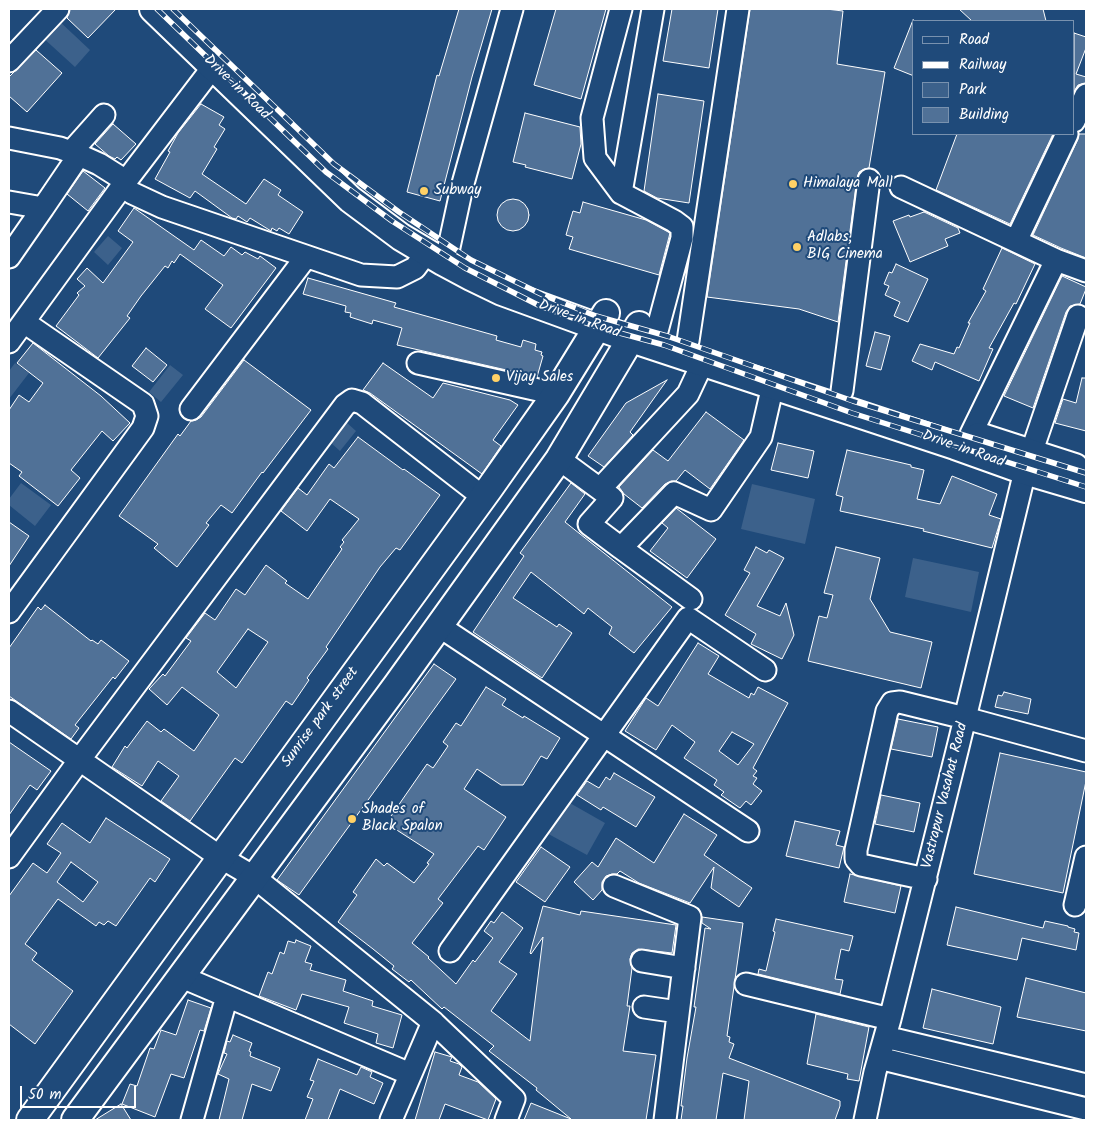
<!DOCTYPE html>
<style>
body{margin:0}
#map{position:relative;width:1095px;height:1129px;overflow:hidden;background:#1f4a7a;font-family:Kalam,sans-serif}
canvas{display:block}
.frame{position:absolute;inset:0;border:10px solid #fff;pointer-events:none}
.legend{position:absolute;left:912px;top:20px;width:162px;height:115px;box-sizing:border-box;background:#1f4a7a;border:1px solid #7992af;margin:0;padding:6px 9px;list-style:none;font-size:15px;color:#fff}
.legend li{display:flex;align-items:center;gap:10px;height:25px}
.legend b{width:25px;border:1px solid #7992af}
.scale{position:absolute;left:20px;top:1086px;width:116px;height:22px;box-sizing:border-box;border:2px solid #fff;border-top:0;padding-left:6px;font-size:15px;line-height:18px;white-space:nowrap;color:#fff;-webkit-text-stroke:4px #1f4a7a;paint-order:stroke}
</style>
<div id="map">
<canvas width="1095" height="1129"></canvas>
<div class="frame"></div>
<ul class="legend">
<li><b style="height:6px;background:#1f4a7a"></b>Road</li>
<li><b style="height:6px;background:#fff"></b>Railway</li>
<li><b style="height:14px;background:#3c618b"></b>Park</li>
<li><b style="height:14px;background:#507197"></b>Building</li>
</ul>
<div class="scale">50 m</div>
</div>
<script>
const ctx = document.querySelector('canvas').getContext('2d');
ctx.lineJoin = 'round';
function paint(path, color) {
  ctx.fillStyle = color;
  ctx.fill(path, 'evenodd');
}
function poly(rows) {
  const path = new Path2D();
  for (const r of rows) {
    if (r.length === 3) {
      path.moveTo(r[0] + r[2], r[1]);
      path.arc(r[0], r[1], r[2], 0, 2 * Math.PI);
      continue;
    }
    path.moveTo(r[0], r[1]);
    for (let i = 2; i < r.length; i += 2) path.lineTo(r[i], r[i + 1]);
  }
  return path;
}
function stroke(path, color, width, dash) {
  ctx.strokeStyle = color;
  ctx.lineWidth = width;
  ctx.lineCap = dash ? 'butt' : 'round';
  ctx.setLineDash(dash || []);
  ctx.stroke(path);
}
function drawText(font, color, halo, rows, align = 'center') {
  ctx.font = font + ' Kalam,sans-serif';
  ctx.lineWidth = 4;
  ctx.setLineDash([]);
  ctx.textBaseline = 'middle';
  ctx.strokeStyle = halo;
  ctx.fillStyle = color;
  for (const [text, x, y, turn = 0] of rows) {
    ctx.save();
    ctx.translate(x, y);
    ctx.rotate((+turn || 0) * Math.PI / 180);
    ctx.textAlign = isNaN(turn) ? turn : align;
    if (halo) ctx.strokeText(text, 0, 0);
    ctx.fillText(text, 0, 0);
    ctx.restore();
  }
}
paint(poly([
 [57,19,90,50,75,67,41,36],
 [108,236,122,248,108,265,94,252],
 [15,363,29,373,9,399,9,371],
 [170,365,183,375,161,402,149,392],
 [346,422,356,431,340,451,330,442],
 [21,483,51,505,35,526,9,505,9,499],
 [752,484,815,499,805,544,741,529],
 [913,558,979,572,971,612,905,597],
 [561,798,605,823,587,855,543,831]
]), '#3c618b');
const building = poly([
 [70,9,116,9,88,38,67,18,70,9],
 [459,9,492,9,472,77,440,201,407,192,437,75,439,76,459,9],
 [556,9,606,9,581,99,534,85,556,9],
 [672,9,718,9,709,68,663,61,672,9],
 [750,9,826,9,843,11,837,64,885,72,869,168,864,169,859,172,857,178,838,322,799,309,707,297,750,9],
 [959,9,1043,9,1046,21,972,21,959,9],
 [913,20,914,20,914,76,894,68,913,20],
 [1074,33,1086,37,1086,48,1076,74,1086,77,1086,83,1078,85,1074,92,1074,33],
 [36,50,62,73,27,112,9,96,9,77,36,50],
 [658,94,704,101,689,203,657,198,644,191,658,94],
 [201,104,224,117,219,125,225,129,214,147,217,149,202,174,246,204,264,179,281,190,278,195,303,212,289,234,279,228,277,231,272,228,271,231,250,218,247,222,238,216,236,219,232,218,195,191,190,198,155,179,170,152,168,151,178,133,201,104],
 [525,113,580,127,581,144,572,179,525,167,526,165,513,162,525,113],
 [113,124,136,144,121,160,117,157,115,159,109,156,95,144,113,124],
 [957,134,1053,134,1010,224,936,190,957,134],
 [1079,134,1086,134,1086,258,1061,248,1033,235,1078,139,1079,134],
 [83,171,105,188,88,211,67,194,83,171],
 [513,215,16],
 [583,202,646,220,670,233,659,275,569,249,573,237,566,235,570,221,573,211,580,213,583,202],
 [134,208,194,250,201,240,224,256,231,247,242,255,245,252,258,259,260,256,276,268,231,328,205,309,223,285,180,254,174,263,172,261,168,268,165,266,141,296,127,316,130,318,98,358,56,326,79,295,77,293,85,286,77,279,87,268,103,283,133,242,118,231,134,208],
 [924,212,958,228,960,233,945,239,948,246,910,262,893,221,909,215,910,217,924,212],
 [1002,248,1035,264,1016,304,1014,303,989,348,993,349,979,381,935,362,932,370,912,361,920,344,954,354,957,347,959,348,970,323,968,323,986,291,983,289,1002,248],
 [896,264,928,279,908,322,894,316,900,302,885,295,889,286,884,284,889,272,892,273,896,264],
 [1062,276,1086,287,1086,289,1080,304,1070,306,1066,312,1033,408,1004,396,1062,276],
 [308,278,396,303,394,307,497,336,496,340,521,347,523,340,536,344,535,350,542,352,541,355,543,356,537,377,397,345,402,328,373,320,372,324,350,317,351,313,345,312,346,306,303,294,308,278],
 [875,332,890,336,881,370,866,366,875,332],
 [33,343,101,396,130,423,113,441,102,431,71,470,80,478,58,506,19,476,22,472,9,463,9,410,19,395,29,402,43,383,17,363,33,343],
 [146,348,167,365,153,382,132,366,146,348],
 [244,360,311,410,263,473,262,472,232,513,221,505,206,523,209,525,177,567,154,548,158,544,119,516,178,434,180,436,191,421,196,420,201,417,244,360],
 [383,363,433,398,443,383,510,400,518,405,493,440,501,446,482,474,370,393,363,390,383,363],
 [1082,378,1086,378,1086,431,1055,423,1063,399,1076,403,1082,378],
 [667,380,630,432,633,435,604,467,588,456,626,403,667,380],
 [706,412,744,440,710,489,685,470,676,481,671,481,665,484,642,508,624,494,619,487,653,450,668,461,706,412],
 [358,437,403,470,404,469,440,495,400,550,396,548,380,567,326,647,328,649,307,678,309,680,292,705,286,701,242,763,235,758,190,821,161,801,179,776,158,761,142,786,112,767,125,746,127,748,147,721,161,732,164,729,194,751,219,715,182,687,167,705,149,689,163,674,165,676,191,641,186,638,205,613,215,620,236,589,245,595,266,565,287,581,285,583,308,599,342,549,340,547,344,542,342,540,359,519,330,499,307,531,281,511,298,488,307,495,329,464,334,468,358,437],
 [248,629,268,642,236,688,217,672,248,629],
 [778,443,814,451,808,478,771,470,778,443],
 [847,450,911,465,911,467,924,470,917,499,940,504,952,476,997,494,989,515,1001,519,992,548,923,531,924,529,840,511,843,497,836,495,847,450],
 [571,483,585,494,565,522,672,607,634,653,609,634,612,627,588,608,584,614,531,572,513,598,557,627,559,624,572,633,542,678,473,632,524,556,520,553,571,483],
 [676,508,716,539,687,578,650,551,668,528,662,523,676,508],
 [9,522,29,536,9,566,9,522],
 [756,547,767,553,769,550,784,558,757,606,780,616,786,603,794,635,782,659,751,644,756,634,725,615,750,573,744,570,756,547],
 [836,547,880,558,870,599,890,632,932,642,921,688,808,661,819,616,827,618,833,595,824,593,836,547],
 [45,605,91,641,92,640,98,644,101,640,129,661,115,679,113,677,75,725,79,728,71,739,9,696,9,648,38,607,41,610,45,605],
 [698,643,719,656,708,674,749,698,751,693,754,695,758,687,788,703,753,768,757,771,753,776,757,778,753,784,762,791,751,805,746,801,740,808,721,795,724,792,714,785,717,780,684,758,695,742,672,725,656,750,625,731,646,698,658,706,698,643],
 [732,732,754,744,738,765,719,751,732,732],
 [434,664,456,679,299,895,277,880,434,664],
 [486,687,506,699,502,705,523,718,524,716,560,738,547,759,541,756,523,785,501,785,477,769,464,789,506,817,484,850,478,846,438,899,443,903,412,943,429,957,428,958,456,984,473,960,475,962,493,938,484,931,491,921,494,923,502,912,523,928,499,962,517,974,491,1011,530,1041,543,937,531,954,530,953,543,906,580,915,581,911,676,925,672,953,638,949,632,953,630,959,632,968,627,1006,630,1006,623,1051,656,1055,646,1120,524,1120,531,1103,571,1119,536,1090,537,1088,489,1051,494,1046,444,1007,442,1009,411,980,409,982,392,969,394,966,373,949,338,922,357,895,353,892,376,859,384,866,387,863,414,883,429,864,427,863,434,854,389,825,394,818,391,816,427,764,433,768,448,746,443,742,456,723,461,726,486,687],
 [1004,692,1031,699,1028,714,995,707,998,695,1002,696,1004,692],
 [898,719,938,727,932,757,891,749,898,719],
 [9,742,51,771,37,790,30,785,9,815,9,742],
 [1000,753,1086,772,1086,781,1063,893,974,874,1000,753],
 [614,773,655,797,636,827,603,807,601,810,577,795,587,781,599,788,606,777,610,780,614,773],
 [881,795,920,803,914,832,875,824,881,795],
 [684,814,717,835,704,855,752,888,739,907,711,888,714,867,690,903,639,883,620,871,617,874,612,874,606,876,602,882,602,890,593,900,574,882,592,862,598,867,616,838,654,863,684,814],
 [106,818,170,859,155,882,150,878,116,926,108,921,104,925,99,922,96,926,58,899,25,944,37,953,32,960,73,991,35,1044,9,1024,9,896,33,863,47,873,61,853,47,844,62,823,90,843,106,818],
 [71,862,98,882,83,902,57,882,71,862],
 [795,821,840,831,836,845,844,847,839,868,786,856,795,821],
 [541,847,570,867,545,902,516,882,541,847],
 [850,874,901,886,895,913,844,902,850,874],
 [956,907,1043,928,1045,921,1068,926,1068,927,1075,929,1074,932,1079,933,1076,950,1022,938,1017,960,947,945,956,907],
 [702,917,743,923,727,1036,730,1037,729,1042,734,1044,729,1058,840,1101,840,1106,835,1120,744,1120,749,1081,723,1073,716,1120,681,1120,683,1106,681,1106,687,1058,696,1007,694,1007,705,928,711,929,702,923,702,917],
 [776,919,853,936,849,951,841,949,835,979,843,980,840,994,758,974,759,969,766,971,775,932,773,931,776,919],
 [296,940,311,946,305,962,312,964,310,970,346,980,343,991,373,1001,372,1006,402,1015,393,1048,376,1043,378,1034,344,1023,349,1007,302,994,296,1010,259,996,268,972,272,974,280,952,284,954,288,941,295,943,296,940],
 [1026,978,1086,993,1086,1031,1017,1017,1026,978],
 [932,989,1001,1007,993,1044,923,1028,932,989],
 [188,1000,211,1008,204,1031,200,1030,184,1078,171,1074,155,1117,122,1104,130,1084,137,1086,150,1048,154,1049,161,1030,176,1035,188,1000],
 [816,1014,869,1027,859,1081,847,1079,848,1074,807,1064,816,1014],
 [233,1035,252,1043,249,1051,251,1052,250,1056,280,1068,271,1091,252,1084,242,1120,219,1120,229,1079,218,1074,227,1054,224,1053,227,1041,230,1042,233,1035],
 [435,1052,452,1057,450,1061,459,1064,462,1067,459,1075,478,1082,496,1099,488,1120,445,1104,439,1120,415,1120,435,1052],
 [318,1059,357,1075,361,1067,372,1072,370,1077,383,1083,374,1104,340,1089,328,1120,305,1120,313,1099,307,1097,314,1081,310,1080,318,1059],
 [121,1104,131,1120,95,1120,121,1104]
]);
paint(building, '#507197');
stroke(building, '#fff', 1);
const minor = poly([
 [621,9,592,118,595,158,621,193,674,221,682,227,682,238,657,331],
 [9,61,58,9],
 [1074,121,1086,95],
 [9,138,60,148,79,155,99,164,126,181],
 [71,152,104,115],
 [123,185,132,193,162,207,361,275,397,277,415,268,427,252],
 [901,187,1056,260,971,434],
 [621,193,653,9],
 [9,202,43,208,79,155],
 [1016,241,1067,134],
 [449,247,462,187,512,9],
 [9,257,43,208],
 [1056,260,1086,271],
 [688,341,738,9],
 [9,342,126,181,213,67],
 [418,363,556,394],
 [842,391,869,180],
 [191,409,306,257],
 [559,459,612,498,589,524,621,548,674,493,711,510,761,437,773,385],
 [600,489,688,394,703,362],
 [621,548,691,599],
 [9,612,143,428,147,416,143,404,24,322],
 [439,626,748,831],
 [9,711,220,857,254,877,433,1022,514,1099,506,1120],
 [9,857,86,751,345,405,352,400,362,403,483,497],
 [926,879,861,865,856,859,856,850,887,711,892,703,900,702,965,718,1086,751],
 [614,886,690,917,665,1120],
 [1075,905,1086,857],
 [450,951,688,618,765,670],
 [642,961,684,968],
 [182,977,410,1074],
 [746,984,890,1019],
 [644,1007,678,1012],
 [885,1037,1086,1085],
 [879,1058,1086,1109],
 [192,1120,227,996],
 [391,1120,433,1022],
 [865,1120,875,1072,890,1019,958,747,1025,471,1078,316]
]);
const major = poly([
 [153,9,350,199,401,237,443,262,471,277,502,292,631,339,955,446,1025,471,1086,489],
 [979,436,1075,467],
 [30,1120,489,489,556,394,606,313],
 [75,1120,396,686,559,459,639,325]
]);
stroke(minor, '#fff', 25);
stroke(major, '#fff', 30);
stroke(minor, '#1f4a7a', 21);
stroke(major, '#1f4a7a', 26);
const rail = poly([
 [157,9,326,172,392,221,465,268,540,306,594,326,664,345,852,413,1086,487],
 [173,9,334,164,399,212,471,260,543,295,596,316,667,336,853,401,1086,473]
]);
stroke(rail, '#fff', 5.5);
stroke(rail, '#1f4a7a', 4, [11]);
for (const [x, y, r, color] of [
 [793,184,5,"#ffd166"],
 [424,191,5,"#ffd166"],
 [797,247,5,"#ffd166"],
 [496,378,5,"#ffd166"],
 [352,819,5,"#ffd166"]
]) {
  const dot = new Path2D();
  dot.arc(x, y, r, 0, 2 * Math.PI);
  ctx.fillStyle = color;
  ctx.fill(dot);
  stroke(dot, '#1f4a7a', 2);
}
drawText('15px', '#fff', '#1f4a7a', [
 ["Drive-in Road",236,88,44],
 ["Drive-in Road",579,320,20],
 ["Drive-in Road",963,450,19],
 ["Sunrise park street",321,718,-54],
 ["Vastrapur Vasahat Road",946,796,-76]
]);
drawText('15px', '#fff', '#1f4a7a', [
 ["Himalaya Mall",803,184],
 ["Subway",434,191],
 ["Adlabs,",807,238],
 ["BIG Cinema",807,255],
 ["Vijay Sales",506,378],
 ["Shades of",362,810],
 ["Black Spalon",362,827]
], 'left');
</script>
